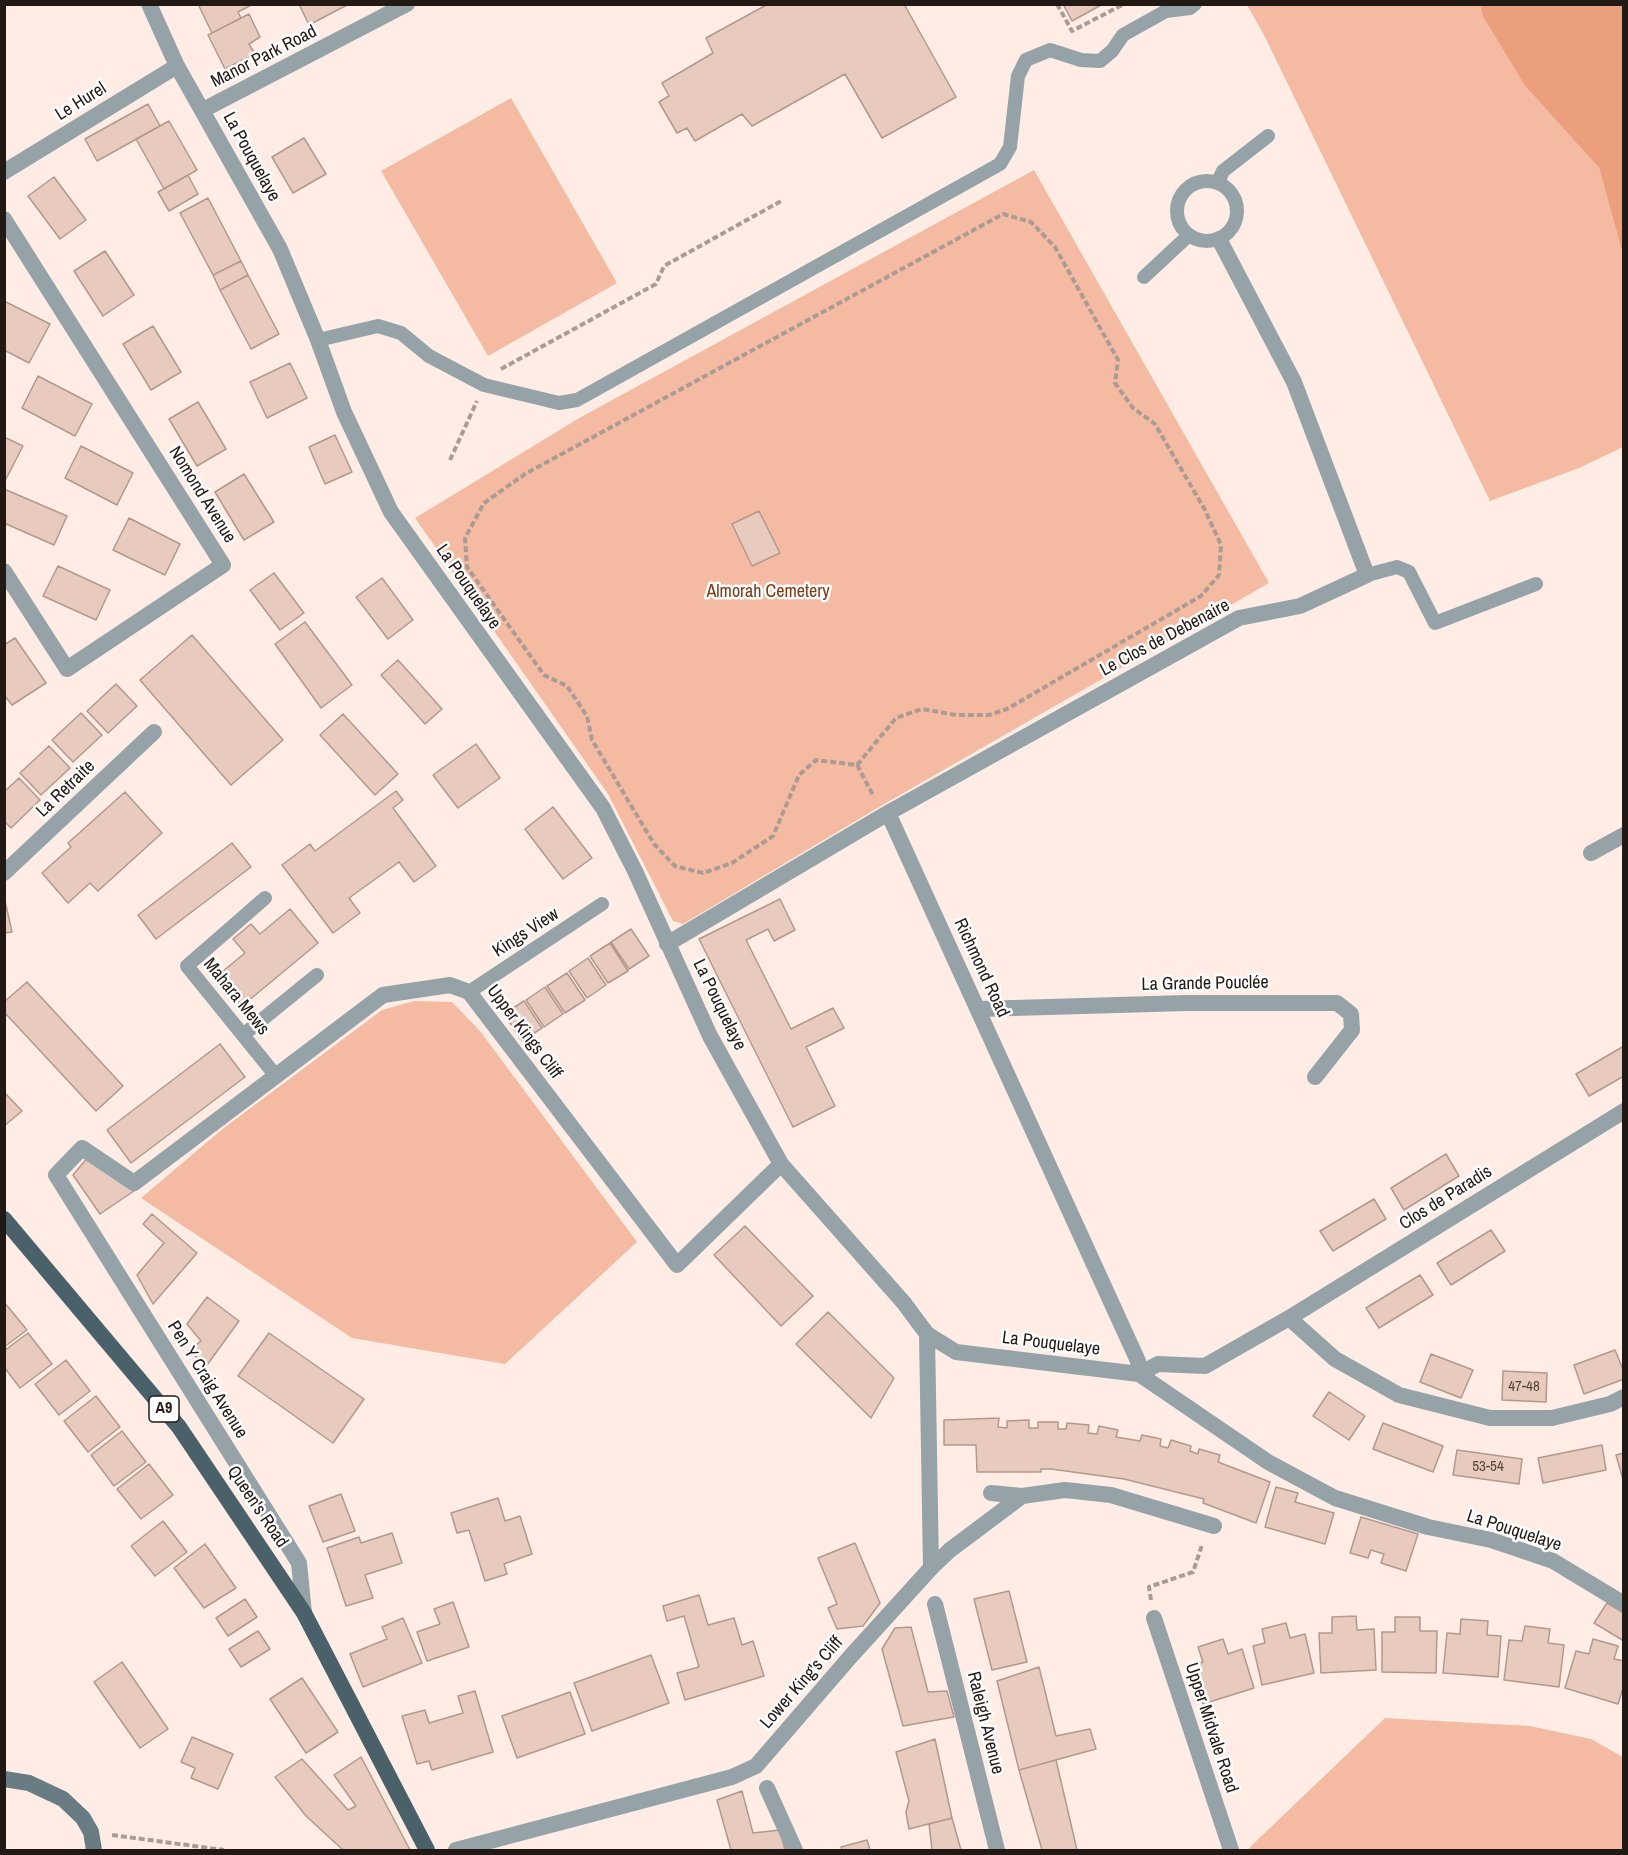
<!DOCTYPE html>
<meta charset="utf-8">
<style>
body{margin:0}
#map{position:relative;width:1628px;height:1855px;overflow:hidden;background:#ffede5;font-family:"Archivo Narrow",sans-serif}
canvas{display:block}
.frame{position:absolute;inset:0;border:6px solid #231914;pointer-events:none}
</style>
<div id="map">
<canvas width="1628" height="1855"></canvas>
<div class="frame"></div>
</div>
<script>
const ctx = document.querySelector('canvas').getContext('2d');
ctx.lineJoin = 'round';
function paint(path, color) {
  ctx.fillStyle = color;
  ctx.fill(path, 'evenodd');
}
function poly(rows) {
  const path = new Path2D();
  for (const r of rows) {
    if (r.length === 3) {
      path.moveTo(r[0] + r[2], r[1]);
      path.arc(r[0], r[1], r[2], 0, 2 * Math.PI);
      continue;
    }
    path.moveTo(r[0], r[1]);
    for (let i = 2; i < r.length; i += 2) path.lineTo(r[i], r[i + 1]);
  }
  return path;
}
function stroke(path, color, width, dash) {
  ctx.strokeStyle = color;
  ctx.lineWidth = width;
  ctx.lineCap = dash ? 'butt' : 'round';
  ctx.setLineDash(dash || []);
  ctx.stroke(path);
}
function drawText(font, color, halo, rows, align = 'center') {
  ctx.font = font + ' "Archivo Narrow",sans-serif';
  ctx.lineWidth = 5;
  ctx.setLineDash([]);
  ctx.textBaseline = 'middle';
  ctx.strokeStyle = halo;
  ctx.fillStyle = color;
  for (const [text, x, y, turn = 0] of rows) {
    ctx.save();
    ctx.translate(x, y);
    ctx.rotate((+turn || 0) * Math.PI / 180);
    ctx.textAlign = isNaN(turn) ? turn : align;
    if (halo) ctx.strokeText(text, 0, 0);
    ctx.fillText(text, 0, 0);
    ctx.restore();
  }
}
paint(poly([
 [1247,5,1480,5,1483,17,1525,86,1599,168,1623,255,1623,447,1579,468,1490,501,1264,35],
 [511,98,617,283,488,356,381,171],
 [1034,170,1269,583,879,807,683,924,673,921,608,794,415,518,581,417],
 [414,1001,452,1002,480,1031,637,1242,505,1364,352,1338,141,1198,225,1127,382,1010],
 [1385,1718,1530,1726,1591,1739,1623,1757,1623,1850,1250,1850,1249,1848]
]), '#f4bba2');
paint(poly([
 [1480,5,1623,5,1623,255,1599,168,1525,86,1483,17]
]), '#ec9f7d');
const building = poly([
 [198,4,253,4,238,12,241,18,212,33,198,4],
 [299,4,349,4,309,25,299,4],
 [768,4,904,4,956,97,882,138,845,74,752,126,742,114,695,141,687,128,677,133,659,102,669,96,662,83,713,53,706,38,768,4],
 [1063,4,1103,4,1072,21,1063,4],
 [249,14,260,37,249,44,255,54,225,69,208,35,249,14],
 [148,104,160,126,97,161,85,139,148,104],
 [169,121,197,170,164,189,136,139,169,121],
 [304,138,326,174,293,193,272,157,304,138],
 [188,175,198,194,169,211,158,192,188,175],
 [54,177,86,220,60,239,28,196,54,177],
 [208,198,241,261,213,275,180,213,208,198],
 [105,251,134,295,103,316,74,271,105,251],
 [241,261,248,275,220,290,213,275,241,261],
 [248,275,279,334,251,349,220,290,248,275],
 [4,301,50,324,29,363,4,350,4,301],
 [153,326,181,372,151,390,123,344,153,326],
 [290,363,307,398,267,418,250,382,290,363],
 [38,376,92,404,75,436,22,408,38,376],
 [198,402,226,449,197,466,169,419,198,402],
 [335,435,352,472,325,484,309,447,335,435],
 [4,437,23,446,6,479,4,478,4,437],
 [81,446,133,473,117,505,65,478,81,446],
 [244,474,274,522,244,540,215,492,244,474],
 [4,489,67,516,54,545,4,523,4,489],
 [759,511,780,553,752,566,732,524,759,511],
 [129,518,180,544,165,575,113,550,129,518],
 [58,566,110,590,96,620,43,596,58,566],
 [274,573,304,613,280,630,250,590,274,573],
 [382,578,413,620,388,639,356,597,382,578],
 [305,622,352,685,321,708,275,644,305,622],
 [192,635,283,740,231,785,140,680,192,635],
 [15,638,46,683,12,705,4,695,4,645,15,638],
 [398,660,442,709,425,724,381,675,398,660],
 [116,684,137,706,108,733,87,711,116,684],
 [81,713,102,735,73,762,52,740,81,713],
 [343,714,398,774,375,795,320,735,343,714],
 [476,744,500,778,458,808,433,775,476,744],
 [49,746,70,768,41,795,20,773,49,746],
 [19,778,40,800,11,828,4,821,4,792,19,778],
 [396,791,403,800,393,808,436,866,414,882,399,862,349,898,360,913,333,933,282,865,310,844,315,851,396,791],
 [125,792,162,833,98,891,90,883,68,903,42,873,71,847,68,843,125,792],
 [553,807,592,858,563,879,525,829,553,807],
 [232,843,251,867,156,939,138,915,232,843],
 [780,899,795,930,774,941,768,929,746,940,791,1029,833,1008,844,1028,806,1047,835,1106,793,1127,699,939,780,899],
 [5,901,12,932,4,933,4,902,5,901],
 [290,909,318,943,242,1006,217,976,245,953,233,939,251,924,260,934,290,909],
 [631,929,649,956,629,969,611,942,631,929],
 [610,943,628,971,608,983,590,956,610,943],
 [588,958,606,985,587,998,569,971,588,958],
 [567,973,585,1000,565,1013,547,986,567,973],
 [27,982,123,1086,96,1111,4,1012,4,1002,27,982],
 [545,987,563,1014,544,1027,526,1000,545,987],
 [524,1001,542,1028,522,1041,504,1014,524,1001],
 [220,1044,245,1077,131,1163,107,1130,220,1044],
 [1624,1046,1624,1076,1589,1096,1576,1074,1624,1046],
 [4,1092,22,1111,4,1126,4,1092],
 [1446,1154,1459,1176,1404,1210,1391,1188,1446,1154],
 [89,1156,134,1191,100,1214,73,1175,89,1156],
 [1374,1199,1386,1219,1333,1251,1320,1231,1374,1199],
 [152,1214,197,1253,153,1304,137,1275,164,1243,143,1224,152,1214],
 [745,1226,813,1296,781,1326,714,1255,745,1226],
 [1491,1230,1505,1251,1451,1285,1437,1263,1491,1230],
 [1420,1275,1433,1295,1379,1328,1366,1308,1420,1275],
 [207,1297,239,1321,207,1365,188,1351,201,1341,187,1324,207,1297],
 [4,1302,27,1330,4,1347,4,1302],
 [828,1312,894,1378,871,1418,796,1344,828,1312],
 [28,1333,52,1364,20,1388,4,1367,4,1351,28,1333],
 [269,1333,364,1399,333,1443,238,1376,269,1333],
 [1615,1350,1624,1372,1624,1379,1584,1394,1574,1365,1615,1350],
 [1431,1354,1473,1370,1461,1398,1420,1382,1431,1354],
 [66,1360,90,1391,59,1415,35,1384,66,1360],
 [1503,1371,1547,1373,1546,1402,1502,1400,1503,1371],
 [1329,1392,1365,1416,1349,1440,1313,1416,1329,1392],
 [96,1396,120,1427,88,1452,64,1421,96,1396],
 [999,1418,998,1427,1007,1428,1007,1421,1029,1420,1029,1428,1038,1428,1038,1422,1058,1422,1058,1429,1066,1429,1067,1423,1089,1425,1088,1433,1097,1434,1099,1426,1118,1430,1116,1437,1140,1441,1142,1435,1161,1439,1160,1446,1168,1448,1171,1440,1191,1446,1190,1451,1198,1454,1199,1449,1220,1455,1218,1462,1270,1482,1256,1523,1203,1503,1204,1499,1124,1479,1051,1469,1041,1469,1041,1472,977,1472,976,1445,944,1445,944,1420,999,1418],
 [1383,1423,1443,1446,1433,1472,1373,1449,1383,1423],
 [122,1431,146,1462,114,1486,91,1455,122,1431],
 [1602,1445,1606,1470,1543,1483,1538,1458,1602,1445],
 [1457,1450,1522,1459,1519,1484,1453,1475,1457,1450],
 [1624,1453,1624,1483,1616,1455,1624,1453],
 [149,1464,173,1495,141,1519,117,1489,149,1464],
 [1276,1487,1298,1493,1295,1502,1334,1513,1325,1544,1265,1527,1276,1487],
 [341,1494,355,1531,323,1542,309,1506,341,1494],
 [498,1498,505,1521,520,1516,532,1554,504,1564,507,1574,485,1581,469,1530,457,1533,451,1513,498,1498],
 [1361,1517,1418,1534,1406,1571,1381,1563,1384,1554,1371,1550,1368,1558,1350,1553,1361,1517],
 [163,1521,187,1552,155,1576,131,1546,163,1521],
 [392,1533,402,1563,365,1575,373,1598,346,1606,327,1548,359,1537,361,1543,392,1533],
 [855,1543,880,1603,863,1626,837,1629,828,1608,837,1604,818,1558,855,1543],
 [205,1544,236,1588,204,1608,174,1568,205,1544],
 [1009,1591,1027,1662,992,1670,974,1599,1009,1591],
 [699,1595,708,1625,734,1618,742,1645,753,1641,764,1676,685,1700,677,1673,699,1667,684,1616,667,1621,663,1606,699,1595],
 [245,1599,257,1617,228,1636,216,1618,245,1599],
 [453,1602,469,1647,427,1661,417,1632,440,1624,434,1609,453,1602],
 [1607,1603,1624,1613,1624,1641,1594,1623,1607,1603],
 [1356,1616,1357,1630,1374,1629,1376,1670,1321,1673,1319,1633,1332,1633,1332,1617,1356,1616],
 [1395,1617,1420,1617,1420,1631,1437,1631,1436,1673,1382,1672,1382,1632,1395,1632,1395,1617],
 [403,1618,422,1663,363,1687,350,1654,387,1639,382,1627,403,1618],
 [1461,1619,1488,1621,1487,1635,1501,1636,1498,1677,1443,1673,1447,1633,1460,1634,1461,1619],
 [1286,1623,1290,1638,1305,1634,1314,1673,1262,1685,1253,1646,1265,1643,1262,1629,1286,1623],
 [1525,1626,1550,1629,1548,1643,1564,1645,1559,1687,1504,1680,1509,1640,1522,1641,1525,1626],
 [911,1627,928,1692,947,1691,954,1717,903,1726,882,1649,895,1628,911,1627],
 [258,1631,270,1649,241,1667,229,1649,258,1631],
 [1223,1639,1228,1654,1242,1649,1254,1688,1203,1704,1191,1666,1203,1662,1198,1647,1223,1639],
 [1593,1639,1618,1646,1614,1659,1624,1661,1624,1685,1618,1704,1565,1688,1576,1651,1589,1654,1593,1639],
 [651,1655,669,1703,592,1731,574,1683,651,1655],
 [122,1662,168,1729,140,1748,94,1682,122,1662],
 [1039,1667,1056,1736,1090,1729,1096,1749,1019,1770,997,1681,1039,1667],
 [302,1678,338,1732,306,1753,270,1699,302,1678],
 [475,1691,493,1752,432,1770,429,1761,417,1764,402,1716,425,1710,429,1723,463,1713,458,1696,475,1691],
 [570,1692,585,1734,517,1758,502,1716,570,1692],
 [192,1737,233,1754,218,1789,191,1778,195,1768,181,1762,192,1737],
 [935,1739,952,1818,909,1829,906,1812,909,1801,896,1752,935,1739],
 [361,1757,410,1850,343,1850,306,1816,275,1777,302,1759,348,1810,356,1806,334,1775,361,1757],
 [1056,1760,1077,1850,1042,1850,1019,1770,1056,1760],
 [742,1791,753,1833,780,1830,785,1850,731,1850,717,1800,742,1791],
 [952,1818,961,1850,930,1850,932,1850,929,1824,952,1818],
 [867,1840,870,1850,842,1850,841,1847,867,1840]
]);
paint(building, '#e8cbbe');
stroke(building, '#b3988c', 1.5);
stroke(poly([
 [1057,4,1072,31,1124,4],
 [501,369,656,284,664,266,783,200],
 [450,460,477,401],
 [857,765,896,718,922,709,956,715,989,715,1007,709,1201,596,1219,575,1221,545,1205,510,1155,424,1133,408,1115,383,1118,360,1055,247,1031,222,1003,214,525,474,484,503,465,538,467,567,544,675,567,686,587,716,592,740,654,844,675,866,703,873,732,863,773,836,799,775,816,760,857,765,874,797],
 [1151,1600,1149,1587,1193,1572,1202,1545],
 [112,1835,224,1850]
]), '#aa9b94', 4, [6, 3]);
stroke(poly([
 [1207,211,30],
 [1218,182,1223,171,1268,136],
 [1144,277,1189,235],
 [318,340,378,326,401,333,429,356,484,385,559,403,577,400,1000,164,1010,147,1018,76,1026,60,1050,50,1081,60,1100,61,1112,51,1123,35,1166,11,1190,8,1195,4],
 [1367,575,1397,567,1409,572,1435,623,1536,584],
 [265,898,187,966,276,1076],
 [469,992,602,904],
 [243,1035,317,975]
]), '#95a2a7', 14);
stroke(poly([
 [149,4,177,66,280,249,318,340,344,412,391,512,603,808,635,871,710,1036,781,1164,904,1303,927,1334,956,1352,1139,1374,1268,1462,1335,1498,1428,1527,1491,1540,1553,1561,1624,1604],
 [203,110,407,4],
 [4,172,177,66],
 [4,219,223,565,67,669,4,571],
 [888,813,1239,618,1300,606,1367,575,1294,382,1219,239],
 [1591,853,1624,835],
 [4,873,154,732],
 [667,944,888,813,1138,1361,1139,1374,1158,1364,1205,1366,1289,1318,1624,1111],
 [979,1009,1187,1003,1337,1003,1351,1014,1352,1030,1315,1077],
 [1289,1318,1335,1359,1399,1395,1490,1418,1552,1418,1610,1404,1624,1397],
 [991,1493,1022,1496],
 [931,1568,950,1550,1022,1496,1065,1490,1111,1495,1214,1526],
 [935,1604,997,1850],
 [304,1613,299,1563,56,1175,82,1148,134,1183,383,995,450,985,469,992,677,1265,781,1164],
 [1154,1618,1231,1850],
 [767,1788,795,1850],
 [456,1850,732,1777,756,1766,851,1656,931,1568,927,1334]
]), '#95a2a7', 16);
stroke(poly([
 [4,1779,29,1783,63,1799,83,1818,91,1832,94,1850]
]), '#697c83', 16);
stroke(poly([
 [4,1219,179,1427,304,1613,427,1850]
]), '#4a616a', 16);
drawText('15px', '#54463e', null, [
 ["47-48",1524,1387],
 ["53-54",1488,1467]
]);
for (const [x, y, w] of [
 [164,1409,30]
]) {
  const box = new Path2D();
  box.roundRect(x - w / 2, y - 13, w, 26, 4.5);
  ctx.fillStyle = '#fefefe';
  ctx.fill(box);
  stroke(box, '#231914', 1.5);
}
drawText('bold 16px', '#231914', null, [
 ["A9",164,1409]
]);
drawText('18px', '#231914', '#fefefe', [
 ["Manor Park Road",264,57,-27],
 ["Le Hurel",81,102,-32],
 ["La Pouquelaye",251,157,61],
 ["Nomond Avenue",202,495,58],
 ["La Pouquelaye",468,587,55],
 ["Le Clos de Debenaire",1165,638,-28],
 ["La Retraite",66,789,-44],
 ["Kings View",526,933,-33],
 ["Richmond Road",981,968,65],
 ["La Grande Pouclée",1205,984,-1],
 ["Mahara Mews",236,997,51],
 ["La Pouquelaye",719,1005,64],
 ["Upper Kings Cliff",524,1032,53],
 ["Clos de Paradis",1446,1198,-32],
 ["La Pouquelaye",1051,1344,7],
 ["Pen Y Craig Avenue",207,1380,58],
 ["Queen's Road",257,1507,56],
 ["La Pouquelaye",1514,1531,18],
 ["Lower King's Cliff",802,1683,-49],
 ["Raleigh Avenue",985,1723,76],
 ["Upper Midvale Road",1211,1728,72]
]);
drawText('18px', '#7d3814', '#fefefe', [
 ["Almorah Cemetery",768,592]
]);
</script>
